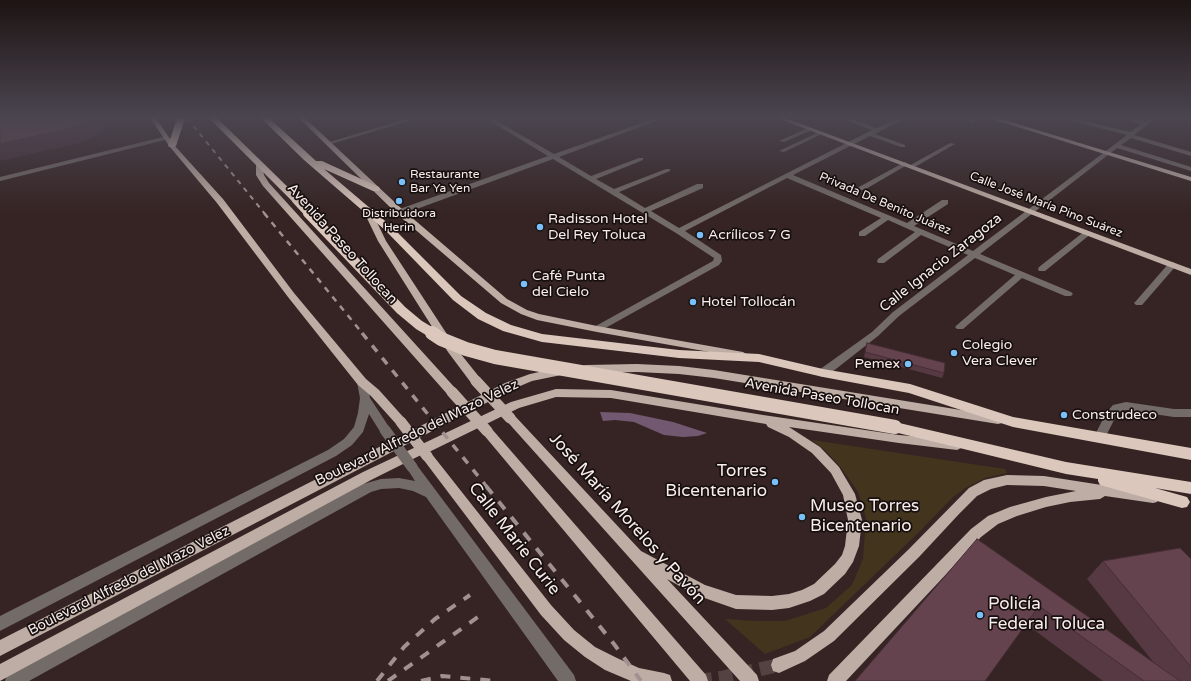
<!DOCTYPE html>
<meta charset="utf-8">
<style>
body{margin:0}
canvas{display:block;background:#352423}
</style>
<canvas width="1191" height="681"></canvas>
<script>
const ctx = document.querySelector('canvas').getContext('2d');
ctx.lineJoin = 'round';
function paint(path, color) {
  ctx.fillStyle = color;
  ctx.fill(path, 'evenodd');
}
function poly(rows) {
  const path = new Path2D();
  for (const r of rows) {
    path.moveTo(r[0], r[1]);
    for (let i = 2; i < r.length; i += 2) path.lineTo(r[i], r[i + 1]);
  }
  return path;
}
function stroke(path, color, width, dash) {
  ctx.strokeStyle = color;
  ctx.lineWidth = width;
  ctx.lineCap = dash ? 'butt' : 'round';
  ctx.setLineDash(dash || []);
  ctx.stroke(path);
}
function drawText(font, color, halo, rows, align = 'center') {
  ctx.font = font + ' "Varela Round",sans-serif';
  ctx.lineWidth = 3.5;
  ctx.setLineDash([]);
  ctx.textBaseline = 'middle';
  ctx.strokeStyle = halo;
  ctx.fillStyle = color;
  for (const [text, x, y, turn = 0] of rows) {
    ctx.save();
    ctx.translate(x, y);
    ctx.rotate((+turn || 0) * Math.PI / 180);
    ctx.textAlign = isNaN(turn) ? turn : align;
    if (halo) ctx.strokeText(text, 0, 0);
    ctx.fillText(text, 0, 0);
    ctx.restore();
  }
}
paint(poly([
 [812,440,1005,469,1007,473,985,478,967,487,953,497,920,531,810,637,765,654,725,619,756,621,785,621,826,608,852,585,863,559,866,518,858,492,842,469,826,451]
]), '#42341d');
paint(poly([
 [600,412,630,413,673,422,707,433,698,436,683,437,664,435,634,422,615,420,603,421]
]), '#725871');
stroke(poly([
 [698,681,721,678,779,665]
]), '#534241', 14, [14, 7]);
paint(poly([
 [410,118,419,118,331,144,326,143,410,118],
 [485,118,492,118,554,154,656,118,664,118,559,157,591,176,639,158,643,158,643,160,596,179,614,189,666,169,670,169,670,171,619,192,645,208,697,184,703,184,703,188,651,211,679,228,872,130,841,118,849,118,877,128,898,118,905,118,875,134,905,145,905,147,901,147,870,136,793,175,907,223,942,200,948,200,948,204,914,226,973,251,1127,135,1070,120,1070,118,1131,132,1141,124,1122,118,1132,118,1145,121,1149,118,1156,118,1134,135,1191,152,1191,156,1131,138,1121,145,1191,167,1191,171,1117,148,980,254,1071,292,1073,294,1071,296,1065,296,1022,278,963,329,957,329,955,327,957,325,1015,275,975,258,899,316,878,336,827,376,823,377,819,376,818,373,819,370,872,332,893,312,968,255,921,235,884,263,878,263,877,261,878,259,915,232,888,220,865,236,859,236,859,232,881,218,787,178,685,231,721,255,722,261,719,265,600,331,594,331,592,329,594,327,713,261,714,258,676,233,553,159,403,214,397,214,397,210,548,156,485,118],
 [958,118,968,118,976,121,973,123,958,118],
 [810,127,812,128,812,130,784,142,779,141,810,127],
 [819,132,824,133,784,152,779,151,819,132],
 [167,136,169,137,169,139,0,181,0,177,167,136],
 [950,143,955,144,913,168,907,167,950,143],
 [905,162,908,164,907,165,864,190,861,190,857,188,905,162],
 [1085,231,1088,231,1092,233,1045,271,1039,271,1038,269,1039,267,1085,231],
 [1172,262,1175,263,1176,265,1175,267,1142,305,1136,305,1134,303,1136,301,1169,263,1172,262],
 [362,378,366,379,367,382,370,398,391,430,389,433,385,434,381,433,369,414,363,432,352,445,336,456,0,631,0,616,328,450,344,439,354,427,358,413,360,398,357,382,358,379,362,378],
 [1126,402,1174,409,1191,409,1191,417,1174,417,1126,410,1121,411,1115,418,1104,440,1100,441,1096,440,1094,437,1106,413,1113,405,1126,402],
 [412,462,416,464,574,675,576,681,558,681,426,497,413,491,399,488,381,489,371,492,29,681,5,681,7,675,363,484,381,479,399,478,415,481,406,467,408,464,412,462]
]), '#736b67');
paint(poly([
 [150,118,156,118,174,145,223,199,294,293,366,379,379,390,405,419,407,422,405,425,401,426,397,425,371,396,358,385,288,297,217,203,170,147,150,118],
 [299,118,305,118,403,210,507,299,527,310,539,314,597,326,743,352,748,355,743,358,597,332,537,320,521,314,501,303,397,214,299,118],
 [777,118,785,118,1191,269,1191,275,777,118],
 [989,118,998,118,1191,177,1191,181,989,118],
 [259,162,262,164,264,175,269,183,456,389,457,392,456,395,448,395,263,186,256,175,256,164,259,162],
 [364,208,370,208,371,210,386,241,456,348,480,378,481,381,480,384,472,384,448,352,378,241,363,210,364,208],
 [637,364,679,366,714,370,998,416,1002,417,1004,420,1002,423,998,424,714,378,679,374,637,372,586,373,582,372,581,369,582,366,586,365,637,364],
 [562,367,566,368,567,371,566,374,532,381,513,389,0,656,0,640,505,383,530,374,562,367],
 [556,389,611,390,763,415,899,435,957,440,961,442,963,445,961,448,957,450,899,443,789,427,820,447,839,467,855,494,862,520,859,546,853,562,845,574,824,594,810,601,789,608,772,610,736,609,696,595,667,579,757,675,759,681,740,681,504,418,506,415,510,414,514,415,641,551,705,585,736,595,772,596,789,594,802,590,814,584,835,564,842,555,845,546,848,520,843,495,831,473,812,453,789,437,768,427,766,424,611,398,556,397,519,408,429,452,431,453,551,605,574,630,595,647,617,658,639,668,664,673,670,675,672,681,631,681,605,670,585,657,564,640,541,615,423,459,421,455,371,480,0,681,0,664,363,472,511,402,556,389],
 [487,427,491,428,706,675,708,681,690,681,483,434,481,431,483,428,487,427],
 [1007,475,1044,476,1153,493,1157,494,1159,498,1157,502,1153,503,1105,496,1100,499,1070,502,1046,507,1017,516,998,524,981,537,846,681,827,681,829,675,971,529,988,516,1010,507,1046,497,1076,491,1044,486,1007,485,991,489,977,496,959,514,919,557,834,641,805,661,779,673,773,671,771,665,773,659,795,651,824,631,909,549,969,488,984,480,1007,475]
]), '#bdada4');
paint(poly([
 [177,118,185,118,176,146,172,148,168,146,177,118],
 [209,118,217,118,299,198,301,200,299,202,293,202,209,118],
 [261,118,269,118,316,161,322,161,379,187,380,189,379,191,373,191,324,169,391,226,461,296,486,313,511,325,542,334,679,350,759,354,823,369,910,384,1013,417,1191,448,1191,460,1013,427,909,393,823,377,759,362,679,358,542,342,503,331,478,319,453,300,385,230,304,160,261,118],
 [895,422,1066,462,1191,482,1191,494,1155,488,1187,497,1190,502,1187,507,1182,508,1100,485,1098,481,1098,479,1066,474,890,431,888,427,890,423,895,422]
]), '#dbc7bc');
stroke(poly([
 [187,118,265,214]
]), '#a09190', 2, [5, 5]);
stroke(poly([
 [264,213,363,334]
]), '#a09190', 2.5, [6, 6]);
stroke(poly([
 [362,333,487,487]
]), '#a09190', 3.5, [8, 8]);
stroke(poly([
 [486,486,614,644,641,681],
 [377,681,404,647,435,619,470,595],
 [388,681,485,612],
 [421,681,442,676,496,681]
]), '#a09190', 4, [10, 10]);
stroke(poly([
 [385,430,412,467]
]), '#736b67', 11);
stroke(poly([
 [476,381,510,418],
 [452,392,487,431],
 [401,422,427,456]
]), '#bdada4', 11);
stroke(poly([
 [296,200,309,214]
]), '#dbc7bc', 8);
stroke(poly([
 [308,213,401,310,419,325,434,334]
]), '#dbc7bc', 10);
stroke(poly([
 [432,333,441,339,466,349,495,357,895,427]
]), '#dbc7bc', 14);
paint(poly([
 [867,343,944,373,942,378,864,357],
 [977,539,1154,663,1087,579,1103,561,1191,559,1191,681,1103,681,1026,624]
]), '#563943');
paint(poly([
 [95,118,117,118,113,124,97,135,80,143,0,161,0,144]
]), '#462e37');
const building = poly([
 [0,118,95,118,90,121,72,128,0,144,0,118],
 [867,343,945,363,944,373,865,352,867,343],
 [977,539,1180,681,1144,681,1039,606,985,681,855,681,977,539],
 [1180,548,1191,559,1191,667,1103,561,1180,548]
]);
paint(building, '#64424e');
stroke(building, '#462e37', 1);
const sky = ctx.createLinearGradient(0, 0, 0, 213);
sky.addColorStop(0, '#1d1413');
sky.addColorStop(0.55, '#4b4550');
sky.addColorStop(1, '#4b455000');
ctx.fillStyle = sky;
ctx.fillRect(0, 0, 1191, 213);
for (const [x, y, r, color] of [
 [402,182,4,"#79bff8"],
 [399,201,4,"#79bff8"],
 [540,227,4,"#79bff8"],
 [700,235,4,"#79bff8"],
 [524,284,4,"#79bff8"],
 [693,302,4,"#79bff8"],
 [954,353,4,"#79bff8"],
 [908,364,4,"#79bff8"],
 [1064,415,4,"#79bff8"],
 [775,482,4,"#79bff8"],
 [802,517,4,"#79bff8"],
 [980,615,4,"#79bff8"]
]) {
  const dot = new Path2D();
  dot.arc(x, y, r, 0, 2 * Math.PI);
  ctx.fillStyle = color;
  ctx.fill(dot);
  stroke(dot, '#17100f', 1.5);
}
drawText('12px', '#faeeed', '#17100f', [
 ["Restaurante",410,175],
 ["Bar Ya Yen",410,189],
 ["Distribuidora",399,214,"center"],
 ["Herin",399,228,"center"]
], 'left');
drawText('12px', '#faeeed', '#17100f', [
 ["Privada De Benito Juárez",885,204,23],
 ["Calle José María Pino Suárez",1046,205,21]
]);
drawText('14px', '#faeeed', '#17100f', [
 ["Radisson Hotel",548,219],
 ["Del Rey Toluca",548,235],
 ["Acrílicos 7 G",708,235],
 ["Café Punta",532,276],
 ["del Cielo",532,292],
 ["Hotel Tollocán",701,302],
 ["Colegio",962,345],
 ["Vera Clever",962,361],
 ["Pemex",900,364,"right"],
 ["Construdeco",1072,415]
], 'left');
drawText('14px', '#faeeed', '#17100f', [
 ["Avenida Paseo Tollocan",342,244,48],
 ["Calle Ignacio Zaragoza",941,263,-38],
 ["Avenida Paseo Tollocan",822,397,10],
 ["Boulevard Alfredo del Mazo Velez",417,433,-26],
 ["Boulevard Alfredo del Mazo Velez",129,581,-27]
]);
drawText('17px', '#faeeed', '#17100f', [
 ["Torres",767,472,"right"],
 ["Bicentenario",767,492,"right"],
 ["Museo Torres",810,507],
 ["Bicentenario",810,527],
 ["Policía",988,605],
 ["Federal Toluca",988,625]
], 'left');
drawText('17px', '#faeeed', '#17100f', [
 ["José María Morelos y Pavón",627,519,48],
 ["Calle Marie Curie",514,539,52]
]);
</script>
